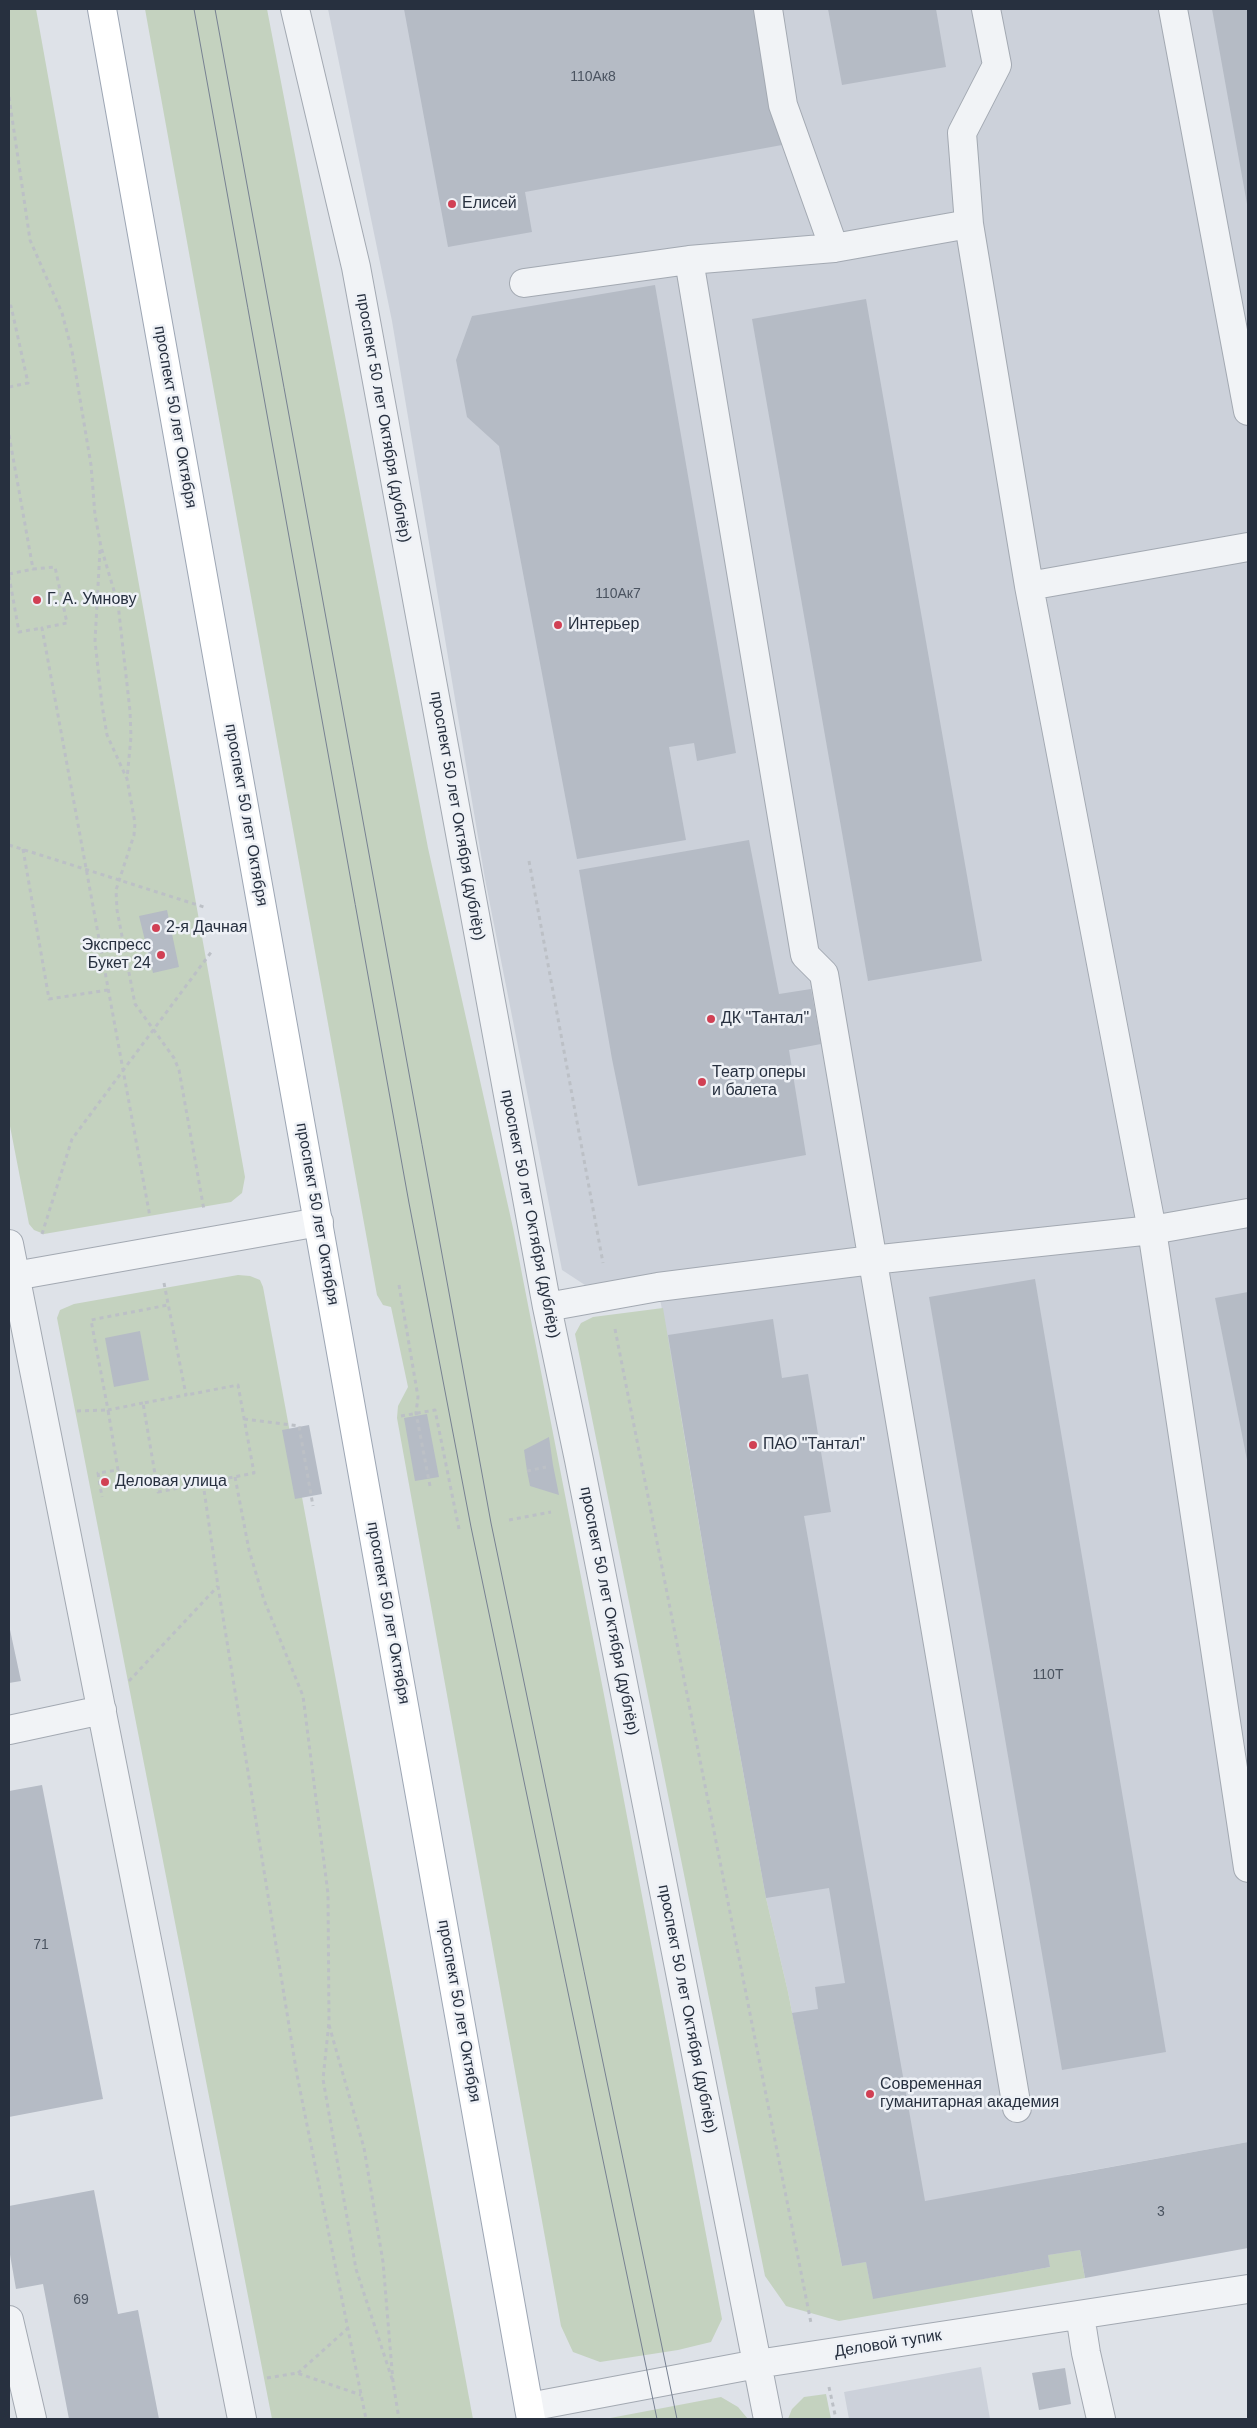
<!DOCTYPE html>
<meta charset="utf-8">
<style>
body{margin:0}
#map{position:relative;width:1257px;height:2428px;overflow:hidden;background:#dee2e8;font-family:Arial,sans-serif}
canvas{display:block}
.frame{position:absolute;inset:0;border:10px solid #27303f;pointer-events:none}
</style>
<div id="map">
<canvas width="1257" height="2428"></canvas>
<div class="frame"></div>
</div>
<script>
const ctx = document.querySelector('canvas').getContext('2d');
ctx.lineJoin = 'round';
function paint(path, color) {
  ctx.fillStyle = color;
  ctx.fill(path, 'evenodd');
}
function poly(rows) {
  const path = new Path2D();
  for (const r of rows) {
    path.moveTo(r[0], r[1]);
    for (let i = 2; i < r.length; i += 2) path.lineTo(r[i], r[i + 1]);
  }
  return path;
}
function stroke(path, color, width, dash) {
  ctx.strokeStyle = color;
  ctx.lineWidth = width;
  ctx.lineCap = dash ? 'butt' : 'round';
  ctx.setLineDash(dash || []);
  ctx.stroke(path);
}
function drawText(font, color, halo, rows, align = 'center') {
  ctx.font = font + ' Arial,sans-serif';
  ctx.lineWidth = 5;
  ctx.setLineDash([]);
  ctx.textBaseline = 'middle';
  ctx.strokeStyle = halo;
  ctx.fillStyle = color;
  for (const [text, x, y, turn = 0] of rows) {
    ctx.save();
    ctx.translate(x, y);
    ctx.rotate((+turn || 0) * Math.PI / 180);
    ctx.textAlign = isNaN(turn) ? turn : align;
    if (halo) ctx.strokeText(text, 0, 0);
    ctx.fillText(text, 0, 0);
    ctx.restore();
  }
}
paint(poly([
 [328,9,1248,9,1248,2142,1066,2175,1080,2250,1050,2267,873,2298,842,2266,788,1992,766,1898,656,1276,585,1285,562,1270,485,879,392,321],
 [981,2367,990,2419,849,2419,844,2392]
]), '#ccd1da');
paint(poly([
 [9,9,36,9,245,1177,242,1193,231,1202,44,1234,34,1230,29,1224,9,1121],
 [145,9,267,9,428,848,513,1228,605,1700,722,2319,711,2342,678,2350,600,2362,573,2352,561,2326,397,1418,398,1406,408,1387,391,1307,383,1305,377,1295],
 [238,1275,250,1276,260,1280,263,1287,473,2419,272,2419,57,1318,60,1310,74,1304],
 [663,1308,708,1578,766,1898,788,1992,842,2266,866,2262,873,2298,1050,2267,1048,2255,1080,2250,1085,2278,839,2321,786,2306,765,2276,575,1334,581,1323,593,1317],
 [826,2394,831,2419,788,2419,792,2409,804,2397],
 [721,2397,738,2407,748,2419,605,2419]
]), '#c4d2bf');
paint(poly([
 [404,9,757,9,782,145,525,192,532,232,448,247],
 [828,9,936,9,946,67,842,85],
 [1212,9,1248,9,1248,204,1247,204],
 [655,285,736,753,697,761,694,743,669,747,686,840,577,859,499,446,467,417,456,360,472,316],
 [866,299,982,961,868,981,752,319],
 [749,840,779,994,811,989,821,1044,789,1050,806,1155,638,1186,612,1059,579,870],
 [167,910,179,967,153,973,139,916],
 [1035,1279,1166,2052,1062,2070,929,1297],
 [1248,1292,1248,1460,1247,1460,1215,1298],
 [773,1319,782,1378,808,1374,831,1512,804,1516,925,2201,1248,2142,1248,2248,1085,2278,1080,2250,1048,2255,1050,2267,873,2299,866,2262,842,2266,792,2013,818,2009,815,1987,845,1983,829,1888,766,1898,708,1578,668,1335],
 [140,1331,149,1380,114,1387,105,1338],
 [427,1414,439,1477,415,1481,404,1418],
 [309,1425,322,1494,295,1499,282,1430],
 [549,1437,553,1465,559,1495,530,1486,527,1471,524,1450],
 [9,1625,21,1681,9,1683],
 [42,1785,103,2099,9,2117,9,1791],
 [94,2190,118,2314,138,2310,159,2419,69,2419,43,2284,16,2289,9,2249,9,2206],
 [1065,2368,1071,2404,1039,2410,1032,2373]
]), '#b5bbc5');
const minor = poly([
 [295,9,356,267,547,1307,579,1460,768,2419],
 [768,9,783,105,834,248],
 [986,9,997,65,962,133,969,224,1029,586,1152,1230,1248,1868],
 [1173,9,1248,411],
 [689,260,805,955,824,974,1017,2108],
 [524,283,689,260,834,248,969,224],
 [1029,586,1248,547],
 [9,1244,242,2419],
 [9,1277,319,1222],
 [547,1307,658,1287,872,1260,1152,1230,1248,1213],
 [9,1730,102,1710],
 [1080,2315,1086,2353,1101,2419],
 [9,2320,32,2419],
 [529,2407,757,2364,1248,2289]
]);
const major = poly([
 [102,9,531,2419]
]);
stroke(minor, '#a3a9b2', 30);
stroke(major, '#9da6b4', 30);
stroke(poly([
 [9,97,30,240,62,313,72,351,91,465,95,515,101,547,118,604,130,711,131,737,127,779],
 [9,306,11,306,28,383,9,387],
 [9,435,33,569,55,567,67,623,42,628,150,1217],
 [100,550,95,641,102,705,107,735,127,779,135,823,134,835,116,890,117,910,135,1004,174,1058,179,1070,204,1210],
 [9,574,33,569],
 [9,576,19,632,42,628],
 [9,845,204,907],
 [23,849,49,999,108,990],
 [529,861,603,1263],
 [42,1234,72,1139,212,951],
 [164,1283,186,1395,143,1403,158,1492,254,1473,238,1385,186,1395],
 [399,1285,418,1397,416,1413,430,1486],
 [615,1329,811,2323],
 [143,1403,108,1410,91,1320,168,1305],
 [77,1411,108,1410,118,1470,98,1473,102,1497],
 [401,1416,435,1410,459,1529],
 [244,1419,299,1426,313,1506],
 [527,1471,546,1467],
 [235,1477,249,1550,264,1600,303,1696,328,1894,329,2022,323,2079,356,2269,393,2382],
 [203,1483,218,1586,297,2075,366,2419],
 [509,1520,551,1512],
 [129,1681,218,1586],
 [329,2025,364,2148,383,2262,393,2382,399,2419],
 [298,2373,347,2329],
 [267,2378,297,2373,361,2395],
 [829,2387,836,2419]
]), '#bcc0c6', 3, [4, 4]);
stroke(minor, '#f1f3f6', 28);
stroke(major, '#fff', 28);
stroke(poly([
 [194,9,409,1203,471,1527,657,2419],
 [215,9,491,1523,677,2419]
]), '#778192', 1);
for (const [x, y, r, color] of [
 [452,204,5,"#d14054"],
 [37,600,5,"#d14054"],
 [558,625,5,"#d14054"],
 [156,928,5,"#d14054"],
 [161,955,5,"#d14054"],
 [711,1019,5,"#d14054"],
 [702,1082,5,"#d14054"],
 [753,1445,5,"#d14054"],
 [105,1482,5,"#d14054"],
 [870,2094,5,"#d14054"]
]) {
  const dot = new Path2D();
  dot.arc(x, y, r, 0, 2 * Math.PI);
  ctx.fillStyle = color;
  ctx.fill(dot);
  stroke(dot, '#eef1f6', 2);
}
drawText('14px', '#4a5360', null, [
 ["110Ак8",593,77],
 ["110Ак7",618,594],
 ["110Т",1048,1675],
 ["71",41,1945],
 ["3",1161,2212],
 ["69",81,2300]
]);
drawText('16px', '#27303f', '#eef1f6', [
 ["Елисей",462,204],
 ["Г. А. Умнову",47,600],
 ["Интерьер",568,625],
 ["2-я Дачная",166,928],
 ["Экспресс",151,946,"right"],
 ["Букет 24",151,964,"right"],
 ["ДК \"Тантал\"",721,1019],
 ["Театр оперы",712,1073],
 ["и балета",712,1091],
 ["ПАО \"Тантал\"",763,1445],
 ["Деловая улица",115,1482],
 ["Современная",880,2085],
 ["гуманитарная академия",880,2103]
], 'left');
drawText('16px', '#27303f', '#eef1f6', [
 ["проспект 50 лет Октября",175,417,80],
 ["проспект 50 лет Октября (дублёр)",383,418,80],
 ["проспект 50 лет Октября",246,815,80],
 ["проспект 50 лет Октября (дублёр)",457,816,80],
 ["проспект 50 лет Октября",317,1214,80],
 ["проспект 50 лет Октября (дублёр)",530,1214,79],
 ["проспект 50 лет Октября (дублёр)",609,1611,79],
 ["проспект 50 лет Октября",388,1613,80],
 ["проспект 50 лет Октября (дублёр)",687,2009,79],
 ["проспект 50 лет Октября",459,2011,80],
 ["Деловой тупик",888,2344,-9]
]);
</script>
